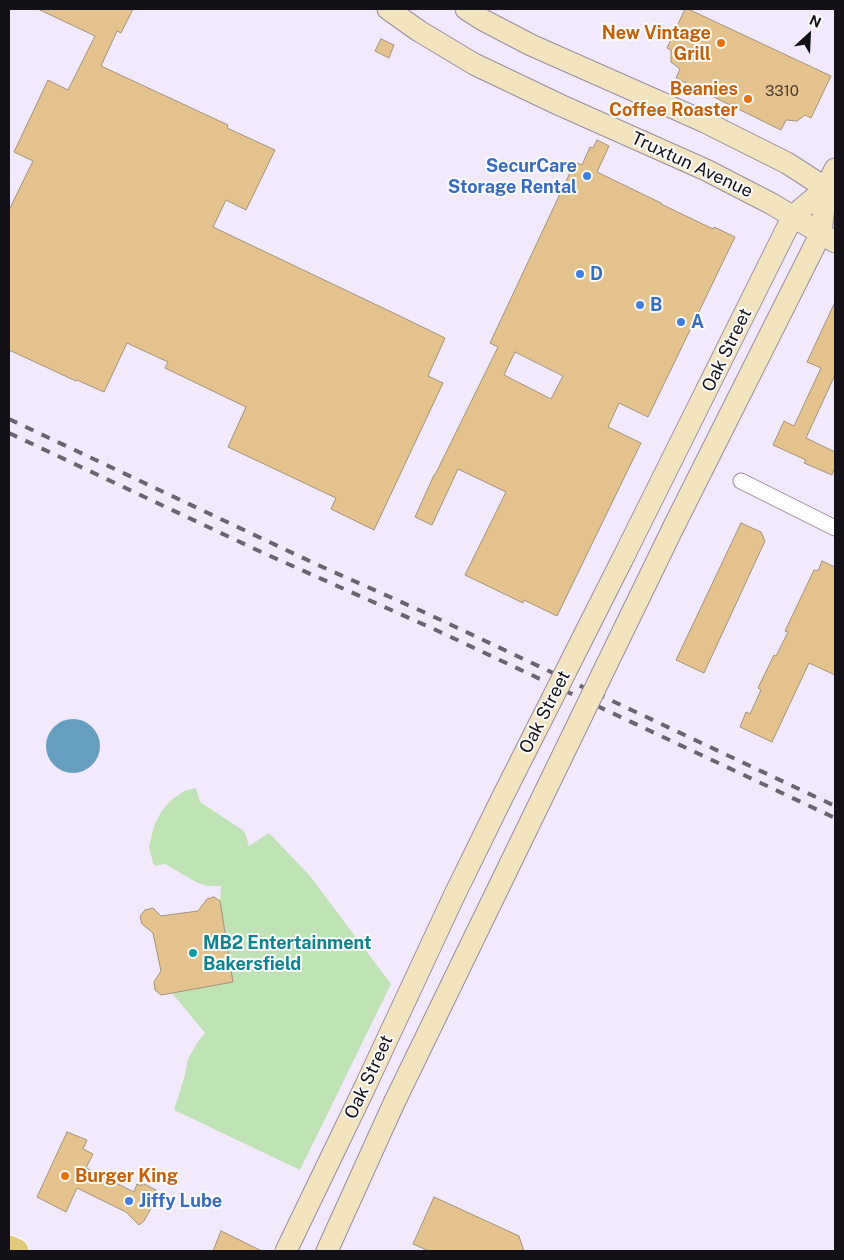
<!DOCTYPE html>
<style>
body{margin:0}
#map{position:relative;width:844px;height:1260px;overflow:hidden;background:#f3e9fd;font-family:"Public Sans",sans-serif}
canvas{display:block}
.frame{position:absolute;inset:0;border:10px solid #141018;pointer-events:none}
.north{position:absolute;left:784px;top:10px;width:50px;height:50px;-webkit-text-stroke:4px #fbfbfb;paint-order:stroke;rotate:25deg;font-size:14px;font-weight:700;line-height:20px;text-align:center;color:#141018}
.north::after{content:'';display:block;margin:auto;width:18px;height:22px;background:#141018;clip-path:polygon(50% 0,100% 100%,50% 72%,0 100%)}
</style>
<div id="map">
<canvas width="844" height="1260"></canvas>
<div class="frame"></div>
<div class="north">N</div>
</div>
<script>
const ctx = document.querySelector('canvas').getContext('2d');
ctx.lineJoin = 'round';
function paint(path, color) {
  ctx.fillStyle = color;
  ctx.fill(path, 'evenodd');
}
function poly(rows) {
  const path = new Path2D();
  for (const r of rows) {
    if (r.length === 3) {
      path.moveTo(r[0] + r[2], r[1]);
      path.arc(r[0], r[1], r[2], 0, 2 * Math.PI);
      continue;
    }
    path.moveTo(r[0], r[1]);
    for (let i = 2; i < r.length; i += 2) path.lineTo(r[i], r[i + 1]);
  }
  return path;
}
function stroke(path, color, width, dash) {
  ctx.strokeStyle = color;
  ctx.lineWidth = width;
  ctx.lineCap = dash ? 'butt' : 'round';
  ctx.setLineDash(dash || []);
  ctx.stroke(path);
}
function drawText(font, color, halo, rows, align = 'center') {
  ctx.font = font + ' "Public Sans",sans-serif';
  ctx.lineWidth = 4;
  ctx.setLineDash([]);
  ctx.textBaseline = 'middle';
  ctx.strokeStyle = halo;
  ctx.fillStyle = color;
  for (const [text, x, y, turn = 0] of rows) {
    ctx.save();
    ctx.translate(x, y);
    ctx.rotate((+turn || 0) * Math.PI / 180);
    ctx.textAlign = isNaN(turn) ? turn : align;
    if (halo) ctx.strokeText(text, 0, 0);
    ctx.fillText(text, 0, 0);
    ctx.restore();
  }
}
paint(poly([
 [196,788,200,802,241,829,245,833,249,846,269,833,310,876,391,984,300,1170,174,1110,185,1075,188,1059,197,1043,205,1033,172,993,233,982,220,901,221,886,207,886,196,882,165,864,155,866,153,863,149,847,154,826,161,812,170,801,184,791]
]), '#bfe3b5');
paint(poly([
 [73,746,27]
]), '#659ebe');
const building = poly([
 [38,9,133,9,121,33,117,31,101,66,228,125,227,128,275,150,246,210,226,200,213,227,404,318,445,338,428,376,443,383,374,530,331,509,336,498,228,447,246,407,165,368,168,362,127,343,104,392,77,380,76,381,9,350,9,210,33,161,14,152,48,80,68,90,95,36,38,9],
 [685,9,688,9,831,76,811,118,805,115,797,121,786,120,781,130,728,104,676,78,680,69,671,62,671,50,667,48,685,9],
 [381,39,394,45,389,58,375,51,381,39],
 [597,140,609,146,597,172,661,203,661,204,713,229,714,227,735,237,648,417,619,403,608,427,641,443,557,616,524,600,523,603,465,575,506,492,458,469,432,525,415,517,434,475,435,475,498,347,490,343,575,162,582,165,590,147,593,148,597,140],
 [515,352,563,376,551,399,504,375,515,352],
 [835,302,835,375,806,438,835,452,835,467,832,475,804,463,806,460,773,445,784,421,794,426,821,368,807,362,835,302],
 [741,523,761,532,765,541,704,673,676,660,741,523],
 [822,561,835,567,835,675,809,663,772,742,740,727,746,712,750,714,761,690,758,688,774,655,776,656,788,632,785,631,814,570,818,571,822,561],
 [214,897,220,901,233,982,161,995,155,990,154,982,161,971,153,933,142,924,140,916,145,910,153,908,161,916,198,911,207,899,214,897],
 [67,1132,87,1140,83,1149,93,1154,86,1168,134,1192,137,1184,141,1186,142,1183,156,1190,154,1203,144,1221,139,1225,126,1212,77,1188,66,1212,37,1197,67,1132],
 [434,1197,519,1236,524,1251,429,1251,413,1244,434,1197],
 [221,1231,262,1251,213,1251,221,1231]
]);
paint(building, '#e4c38f');
stroke(building, '#a1927d', 1);
const street = poly([
 [741,481,835,528]
]);
const secondary = poly([
 [388,9,419,31,474,64,560,105,706,170,772,204,835,242],
 [466,9,483,20,531,45,705,122,787,163,835,194],
 [673,528,821,233,826,188,835,169],
 [622,560,793,216,826,188],
 [286,1251,364,1089],
 [327,1251,394,1103]
]);
const primary = poly([
 [9,1248,16,1251]
]);
stroke(street, '#988da3', 17);
stroke(secondary, '#988da3', 23);
stroke(primary, '#fff', 27);
stroke(street, '#fff', 15);
stroke(secondary, '#f1e4be', 21);
stroke(primary, '#e2ca7d', 25);
stroke(poly([
 [9,419,318,565,426,613,835,806],
 [9,433,259,551,436,630,835,818]
]), '#6a6370', 4, [9, 9]);
const secondaryBridge = poly([
 [364,1089,454,896,502,798,622,560],
 [394,1103,673,528]
]);
stroke(secondaryBridge, '#988da3', 23, []);
stroke(secondaryBridge, '#f1e4be', 21);
for (const [x, y, r, color] of [
 [721,43,5,"#e8710a"],
 [748,99,5,"#e8710a"],
 [587,176,5,"#3f7fe0"],
 [580,274,5,"#3f7fe0"],
 [640,305,5,"#3f7fe0"],
 [681,322,5,"#3f7fe0"],
 [193,953,5,"#0f9aa8"],
 [65,1176,5,"#e8710a"],
 [129,1201,5,"#3f7fe0"]
]) {
  const dot = new Path2D();
  dot.arc(x, y, r, 0, 2 * Math.PI);
  ctx.fillStyle = color;
  ctx.fill(dot);
  stroke(dot, '#fbfbfb', 2);
}
drawText('15px', '#483d36', null, [
 ["3310",782,91]
]);
drawText('bold 18px', '#c56008', '#fbfbfb', [
 ["New Vintage",711,33],
 ["Grill",711,54],
 ["Beanies",738,89],
 ["Coffee Roaster",738,110],
 ["Burger King",75,1176,"left"]
], 'right');
drawText('18px', '#141018', '#fbfbfb', [
 ["Truxtun Avenue",692,165,25],
 ["Oak Street",727,350,-64],
 ["Oak Street",545,712,-63],
 ["Oak Street",369,1077,-65]
]);
drawText('bold 18px', '#366cbe', '#fbfbfb', [
 ["SecurCare",577,166,"right"],
 ["Storage Rental",577,187,"right"],
 ["D",590,274],
 ["B",650,305],
 ["A",691,322],
 ["Jiffy Lube",139,1201]
], 'left');
drawText('bold 18px', '#0d838f', '#fbfbfb', [
 ["MB2 Entertainment",203,943],
 ["Bakersfield",203,964]
], 'left');
</script>
